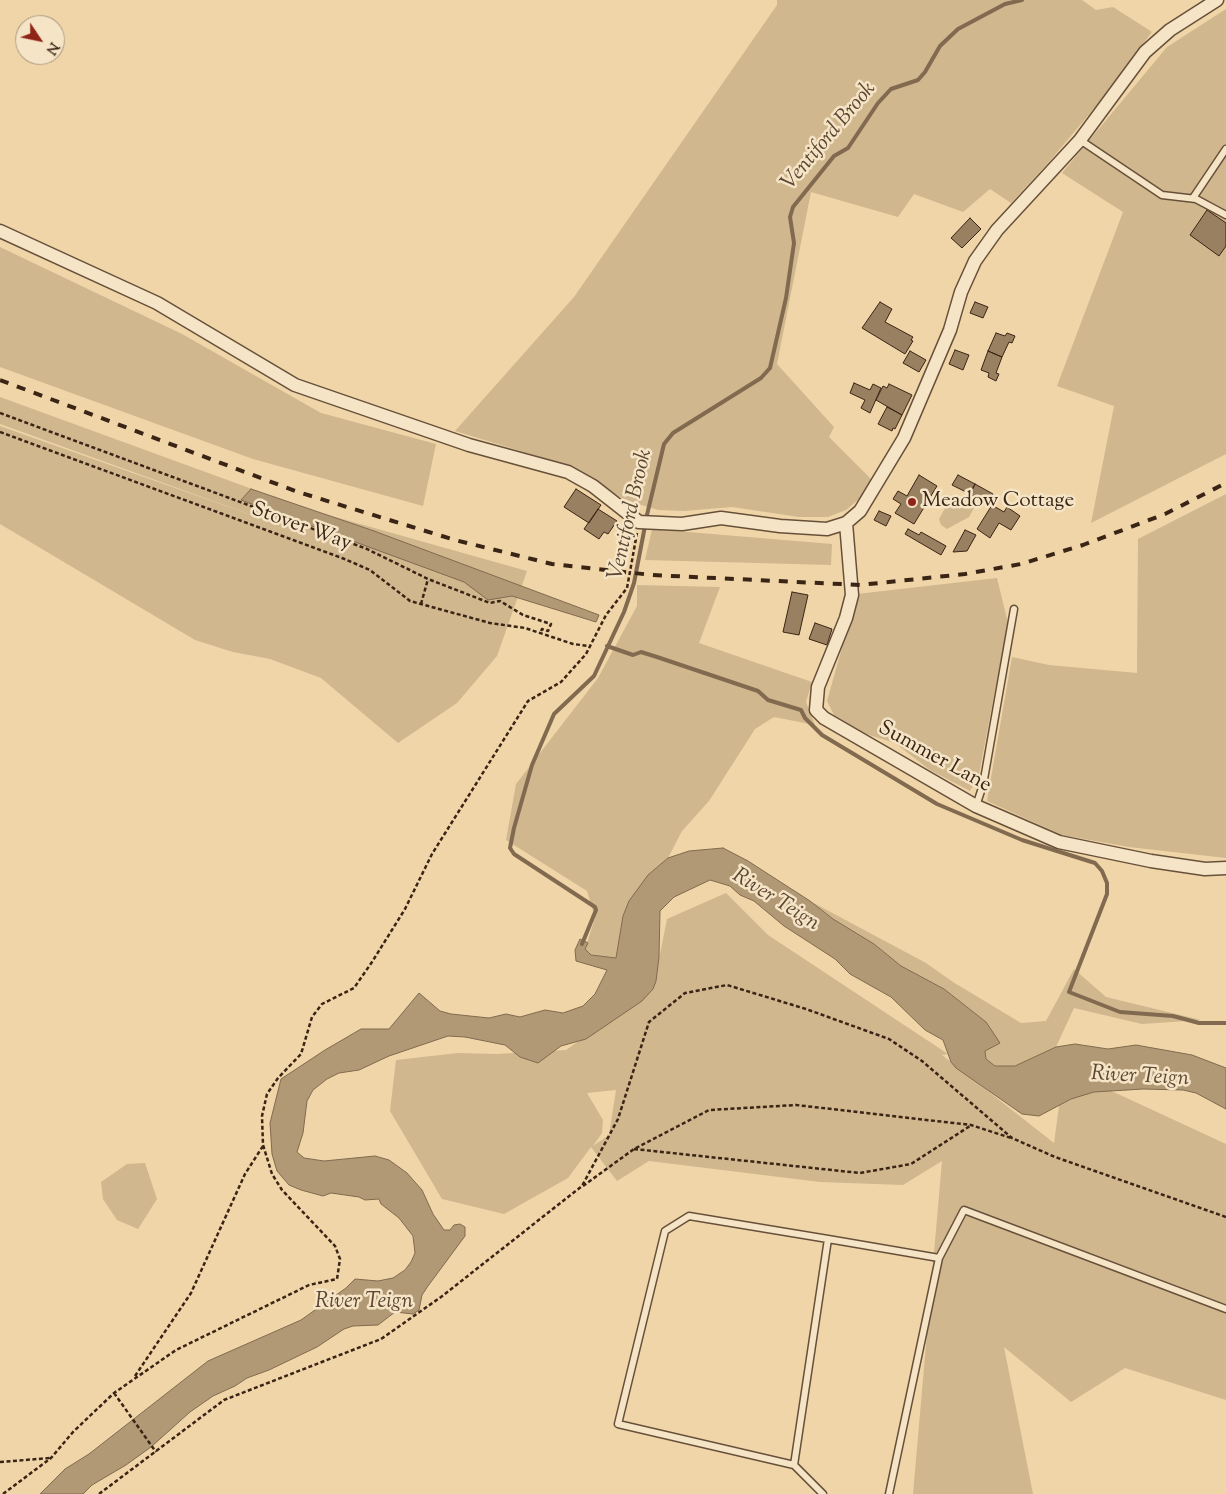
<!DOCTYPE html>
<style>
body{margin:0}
#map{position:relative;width:1226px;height:1494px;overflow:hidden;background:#efd5a7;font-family:"Sorts Mill Goudy",serif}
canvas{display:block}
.north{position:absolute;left:15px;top:15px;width:50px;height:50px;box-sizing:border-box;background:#f5e4c6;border:1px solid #aa977f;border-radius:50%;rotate:124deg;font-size:14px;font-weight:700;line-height:20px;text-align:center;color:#3a2415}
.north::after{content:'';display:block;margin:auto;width:18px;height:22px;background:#8f2418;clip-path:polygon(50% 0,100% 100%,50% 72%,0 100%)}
</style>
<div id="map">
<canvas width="1226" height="1494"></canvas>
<div class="north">N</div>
</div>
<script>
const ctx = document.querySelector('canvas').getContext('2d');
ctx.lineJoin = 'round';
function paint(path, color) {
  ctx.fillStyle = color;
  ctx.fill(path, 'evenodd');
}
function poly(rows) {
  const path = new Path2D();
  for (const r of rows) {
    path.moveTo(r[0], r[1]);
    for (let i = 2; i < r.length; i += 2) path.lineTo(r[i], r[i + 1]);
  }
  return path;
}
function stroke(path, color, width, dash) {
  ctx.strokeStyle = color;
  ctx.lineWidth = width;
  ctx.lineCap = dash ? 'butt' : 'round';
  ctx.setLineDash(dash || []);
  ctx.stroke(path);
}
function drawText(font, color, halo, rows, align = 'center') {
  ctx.font = font + ' "Sorts Mill Goudy",serif';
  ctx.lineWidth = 5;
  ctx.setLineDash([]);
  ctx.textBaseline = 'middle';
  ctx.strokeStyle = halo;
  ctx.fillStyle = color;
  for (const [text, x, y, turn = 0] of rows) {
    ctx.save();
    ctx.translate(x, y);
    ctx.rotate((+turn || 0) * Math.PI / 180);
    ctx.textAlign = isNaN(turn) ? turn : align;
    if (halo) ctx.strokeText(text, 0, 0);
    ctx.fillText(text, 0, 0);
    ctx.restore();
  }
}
paint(poly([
 [777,0,1082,0,1096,10,1113,7,1152,32,1096,106,1049,162,1011,203,990,189,963,212,914,194,898,217,811,192,777,364,834,427,829,437,873,481,859,499,846,510,828,517,799,517,732,507,684,511,658,510,625,500,573,467,455,431,574,297,777,5],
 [1226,9,1226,454,1091,523,1114,406,1057,386,1123,212,1062,173,1167,47],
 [0,247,182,334,321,413,436,444,423,506,253,459,0,367],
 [0,397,307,509,527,571,497,656,457,703,398,743,321,678,270,659,233,652,195,640,0,524,0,426,277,524,0,424],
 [1226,494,1226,858,1129,847,1062,835,987,801,1012,657,1049,665,1137,673,1138,539],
 [955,497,972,504,974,508,969,517,947,529,941,525,939,519,949,501],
 [652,529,832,544,831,565,645,560],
 [997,578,1008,623,979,774,970,791,930,770,895,743,866,734,834,715,827,701,857,594],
 [637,585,720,587,699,643,812,682,806,702,815,725,774,717,755,729,709,801,682,831,668,858,648,875,623,916,616,958,591,955,585,949,595,918,587,891,506,840,516,784,598,678,637,606],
 [726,893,768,935,948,1054,942,1055,1054,1143,1064,1069,1226,1144,1226,1400,1125,1368,1071,1402,1004,1347,1033,1494,913,1494,942,1161,903,1185,820,1182,649,1161,617,1181,591,1147,568,1178,504,1214,442,1199,390,1111,396,1060,458,1053,497,1054,566,1050,653,989,667,919],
 [616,1090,609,1135,593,1146,602,1133,603,1120,587,1093],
 [810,901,926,963,953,982,1021,1023,1046,1021,1074,969,1106,997,1201,1020,1142,1024,1074,1008,1056,1047,1015,1066,995,1066,986,1059,985,1051,999,1043,986,1022,944,989,901,966,874,944,833,919],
 [145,1163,157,1199,138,1229,117,1220,103,1199,101,1182,127,1164]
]), '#d0b78e');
const water = poly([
 [251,489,374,531,599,615,596,622,512,596,488,600,464,582,241,500,251,489],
 [723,848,748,861,810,901,833,919,874,944,901,966,944,989,986,1022,1000,1043,985,1051,986,1059,995,1066,1015,1066,1056,1047,1075,1044,1108,1049,1136,1045,1192,1055,1226,1068,1226,1109,1196,1093,1183,1090,1143,1089,1094,1092,1071,1099,1039,1116,1022,1114,956,1068,951,1062,943,1040,925,1030,891,997,850,974,835,959,784,926,754,901,740,895,730,886,710,880,674,897,660,911,659,957,656,981,653,989,642,1001,586,1039,561,1046,538,1063,520,1057,505,1045,465,1037,448,1036,389,1056,359,1070,339,1073,327,1079,313,1090,307,1101,303,1133,297,1152,304,1158,324,1161,375,1156,389,1160,407,1173,422,1190,433,1214,444,1230,450,1230,454,1225,460,1224,465,1227,465,1236,428,1286,422,1295,419,1310,413,1314,395,1312,378,1325,353,1326,344,1329,317,1347,269,1370,247,1378,235,1386,213,1396,190,1412,151,1447,126,1465,92,1485,83,1494,40,1494,65,1469,89,1454,208,1361,301,1320,346,1288,355,1279,378,1281,393,1278,405,1270,411,1262,415,1253,413,1236,399,1218,381,1204,379,1199,365,1200,359,1197,331,1193,323,1196,301,1190,289,1185,277,1171,272,1154,270,1123,281,1079,325,1050,361,1029,389,1029,419,993,440,1011,451,1014,489,1018,506,1014,520,1017,545,1010,563,1013,583,1006,595,994,607,970,576,961,575,950,580,939,588,943,585,949,591,955,616,958,623,916,629,901,648,875,668,858,689,851,723,848]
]);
paint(water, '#b19975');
stroke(water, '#816a4f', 1);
stroke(poly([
 [646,519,664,444,673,433,761,378,770,368,786,298,794,243,790,217,793,207,834,156,848,148,878,103,891,89,918,80,925,72,940,46,958,29,1005,4,1022,0],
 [607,646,633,655,641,652,657,657,758,691,768,700,801,710,805,718,822,735,937,804,1022,840,1095,863,1102,871,1107,883,1107,894,1069,992,1120,1012,1173,1016,1199,1023,1226,1023],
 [582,944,596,910,595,907,514,854,510,848,514,828,532,765,554,714,594,676,624,612,634,583,645,526]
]), '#816a4f', 4);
const building = poly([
 [1207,210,1226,223,1226,246,1219,256,1190,235,1207,210],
 [970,218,981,229,962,248,951,238,970,218],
 [880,302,892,309,885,322,913,337,911,340,913,341,905,354,862,328,880,302],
 [975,302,988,307,983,318,970,313,975,302],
 [996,333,1005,336,1007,333,1015,336,1012,343,1009,342,1002,357,988,351,996,333],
 [955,350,969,355,963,370,949,364,955,350],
 [910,351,926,360,919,372,903,363,910,351],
 [988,351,1002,357,996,373,999,374,996,381,988,377,989,373,981,370,988,351],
 [854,383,870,390,873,384,881,388,870,413,861,408,865,400,850,393,854,383],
 [889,384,912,395,902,415,876,400,883,386,887,388,889,384],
 [887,407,902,415,895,429,893,428,892,431,878,424,887,407],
 [919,475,937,486,914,524,895,513,901,504,893,499,898,491,907,496,919,475],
 [958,475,975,484,970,494,952,485,958,475],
 [975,484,993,494,987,504,970,494,975,484],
 [576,489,601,505,589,523,564,507,576,489],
 [992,505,1004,512,1007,507,1020,516,1011,530,999,523,990,538,977,529,992,505],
 [598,509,617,521,608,534,604,532,599,539,584,529,598,509],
 [879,511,891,516,886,526,874,520,879,511],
 [908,529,919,535,921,532,946,546,941,555,905,534,908,529],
 [965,530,976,535,967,551,953,552,965,530],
 [792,592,808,595,799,635,783,632,792,592],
 [815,623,832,629,827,645,809,639,815,623]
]);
paint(building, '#988061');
stroke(building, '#3a2415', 1);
const lane = poly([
 [1080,140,1162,195,1196,199,1226,215],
 [1193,198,1226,149],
 [976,806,983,785,1014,609],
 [828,1239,939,1258,889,1494],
 [939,1258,964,1210,1226,1309],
 [794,1465,828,1239,689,1216,665,1231,618,1424,794,1465,823,1494]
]);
const street = poly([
 [0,231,157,303,295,385,469,445,568,472,593,486,639,522,682,524,721,518,780,526,827,529,846,523,860,511,904,438,950,330,961,292,975,261,997,230,1080,140,1145,52,1170,30,1217,0],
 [846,523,852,595,846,618,818,687,816,710,824,718,976,806,1059,842,1151,861,1205,869,1226,868]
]);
stroke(lane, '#67503a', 9);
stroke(street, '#67503a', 15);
stroke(poly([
 [0,413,367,549,428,579,490,603,500,601,523,615,551,624,548,631,542,629,540,633],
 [0,432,342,558,370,570,410,601,490,623,525,628,573,644,589,646],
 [421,604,428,579],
 [634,1149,860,1173,911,1164,970,1126],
 [583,1186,634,1149,709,1110,796,1105,971,1125,1011,1138],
 [135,1376,191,1293,245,1174,263,1146],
 [114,1393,156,1452],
 [0,1462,50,1458],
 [3,1494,51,1458,73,1432,114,1393,176,1350,309,1285,337,1279,340,1259,335,1246,282,1190,272,1174,263,1145,262,1116,267,1094,278,1078,301,1054,312,1017,322,1004,354,988,372,962,405,909,432,854,528,701,561,682,586,654,606,615,627,588,637,533],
 [99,1494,224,1400,381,1339,441,1297,582,1186,618,1119,649,1022,685,993,727,985,806,1009,889,1039,922,1061,1012,1138,1055,1157,1226,1217]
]), '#3a2415', 2.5, [4, 2.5]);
stroke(lane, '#f5e4c6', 6);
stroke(street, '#f5e4c6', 12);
stroke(poly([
 [0,380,298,492,455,540,552,564,652,575,860,585,965,574,1021,564,1083,545,1165,514,1226,483]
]), '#3a2415', 4, [9, 9]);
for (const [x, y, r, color] of [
 [912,502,5,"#8f2418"]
]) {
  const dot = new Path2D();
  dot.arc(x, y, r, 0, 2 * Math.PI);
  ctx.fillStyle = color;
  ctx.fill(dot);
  stroke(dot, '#f5e4c6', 2);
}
drawText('21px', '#3a2415', '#f5e4c6', [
 ["Meadow Cottage",922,502]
], 'left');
drawText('21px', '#3a2415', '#f5e4c6', [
 ["Stover Way",301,528,20],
 ["Summer Lane",934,758,29]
]);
drawText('italic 22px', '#5e4732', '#f5e4c6', [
 ["Ventiford Brook",830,137,-50],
 ["Ventiford Brook",632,515,-77],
 ["River Teign",775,901,32],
 ["River Teign",1140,1078,3],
 ["River Teign",364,1303]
]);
</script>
